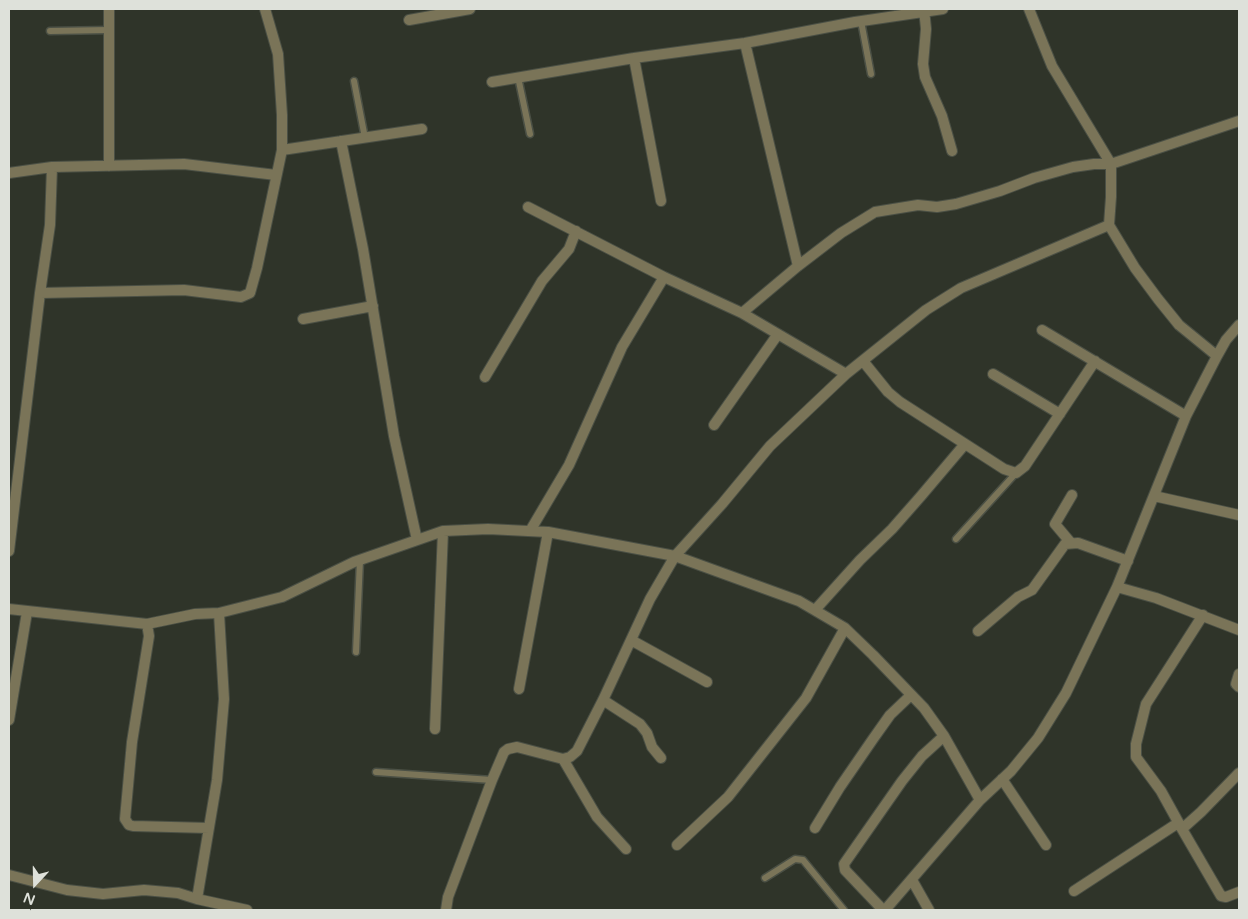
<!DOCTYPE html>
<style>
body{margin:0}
#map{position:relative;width:1248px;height:919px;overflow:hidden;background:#2f3429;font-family:"Varela Round",sans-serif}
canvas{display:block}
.frame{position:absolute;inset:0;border:10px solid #dee1da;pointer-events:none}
.north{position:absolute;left:10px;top:859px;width:50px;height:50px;-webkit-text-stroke:4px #2f3429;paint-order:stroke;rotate:201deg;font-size:14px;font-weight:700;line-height:20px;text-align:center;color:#dee1da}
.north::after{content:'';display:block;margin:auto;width:18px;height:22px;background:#dee1da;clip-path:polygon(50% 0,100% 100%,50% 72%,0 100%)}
</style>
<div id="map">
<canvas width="1248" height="919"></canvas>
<div class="frame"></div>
<div class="north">N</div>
</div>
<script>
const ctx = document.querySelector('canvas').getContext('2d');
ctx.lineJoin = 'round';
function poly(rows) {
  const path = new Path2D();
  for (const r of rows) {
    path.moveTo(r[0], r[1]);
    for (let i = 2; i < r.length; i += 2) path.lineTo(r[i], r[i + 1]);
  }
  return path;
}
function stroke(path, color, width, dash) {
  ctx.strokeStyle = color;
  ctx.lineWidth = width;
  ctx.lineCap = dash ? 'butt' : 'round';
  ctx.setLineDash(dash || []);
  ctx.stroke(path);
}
const service = poly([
 [861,21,871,74],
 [50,31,109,30],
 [518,77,530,134],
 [354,81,365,138],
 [956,539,1016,473],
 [356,652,360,560],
 [376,772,492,780],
 [765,878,795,859,803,860,844,910]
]);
const minor = poly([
 [924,9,926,29,923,64,925,77,942,116,952,151],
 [1029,9,1052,66,1111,164,1111,197,1109,225,1135,268,1158,299,1179,325,1217,356],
 [409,20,470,9],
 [745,43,798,266],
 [634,58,661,201],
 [492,82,634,58,745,43,855,22,943,9],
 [341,141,363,249,394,436,417,540],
 [282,150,422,129],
 [109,166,109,9],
 [9,173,52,167,184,164,276,175],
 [528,207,664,277,742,313,846,374],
 [40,293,184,290,241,297,250,293,257,268,282,150,282,115,278,54,265,9],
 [742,313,798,266,841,233,875,212,918,205,937,207,956,204,1000,191,1034,178,1073,167,1094,164,1111,164,1239,121],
 [303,319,373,306],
 [1042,330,1186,416],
 [863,361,888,392,900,402,1004,469,1016,473,1025,466,1095,361],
 [993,374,1060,414],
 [485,377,542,281,569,249,576,231],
 [714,425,778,334],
 [1154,496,1239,515],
 [530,531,569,465,622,347,664,277],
 [1071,543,1055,524,1072,495],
 [9,551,40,293,50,225,52,167],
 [1117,587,1156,598,1239,630],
 [9,609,147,624,195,614,219,613,282,597,354,562,443,531,488,529,548,532,675,556,799,601,845,628,873,655,924,708,944,736,980,800],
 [815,610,860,560,892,529,921,496,965,444],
 [147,624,149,636,132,742,125,819,129,825,133,826,209,828],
 [978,631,1018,597,1032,590,1065,544,1078,543,1128,561],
 [631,640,707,682],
 [1239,674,1236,684,1239,687],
 [519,689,548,532],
 [603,700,640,724,647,733,652,747,661,758],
 [9,720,27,612],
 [435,729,443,531],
 [563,759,597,817,626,849],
 [1239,773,1201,812,1182,829,1221,896,1226,897,1239,892],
 [1002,779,1046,845],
 [815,828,840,787,873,739,890,715,911,695],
 [1182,829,1161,791,1136,757,1136,744,1146,704,1203,615],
 [677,845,728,797,806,698,845,628],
 [9,875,67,890,103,894,144,890,178,893,197,899,247,910],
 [912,880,929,910],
 [1074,891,1178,823],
 [197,899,217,780,224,699,219,613],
 [446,910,448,897,492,780,504,752,508,749,517,747,563,759,570,757,577,751,603,700,650,599,675,556,722,504,770,446,846,374,926,310,961,288,1109,225],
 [883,910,845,870,844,864,902,781,922,756,944,736],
 [885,910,980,800,1011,771,1038,738,1066,693,1117,587,1186,416,1217,356,1226,340,1239,325]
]);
stroke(service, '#4b5045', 9);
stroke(minor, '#4b5045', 12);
stroke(service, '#7a7458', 6);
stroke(minor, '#7a7458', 10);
</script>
